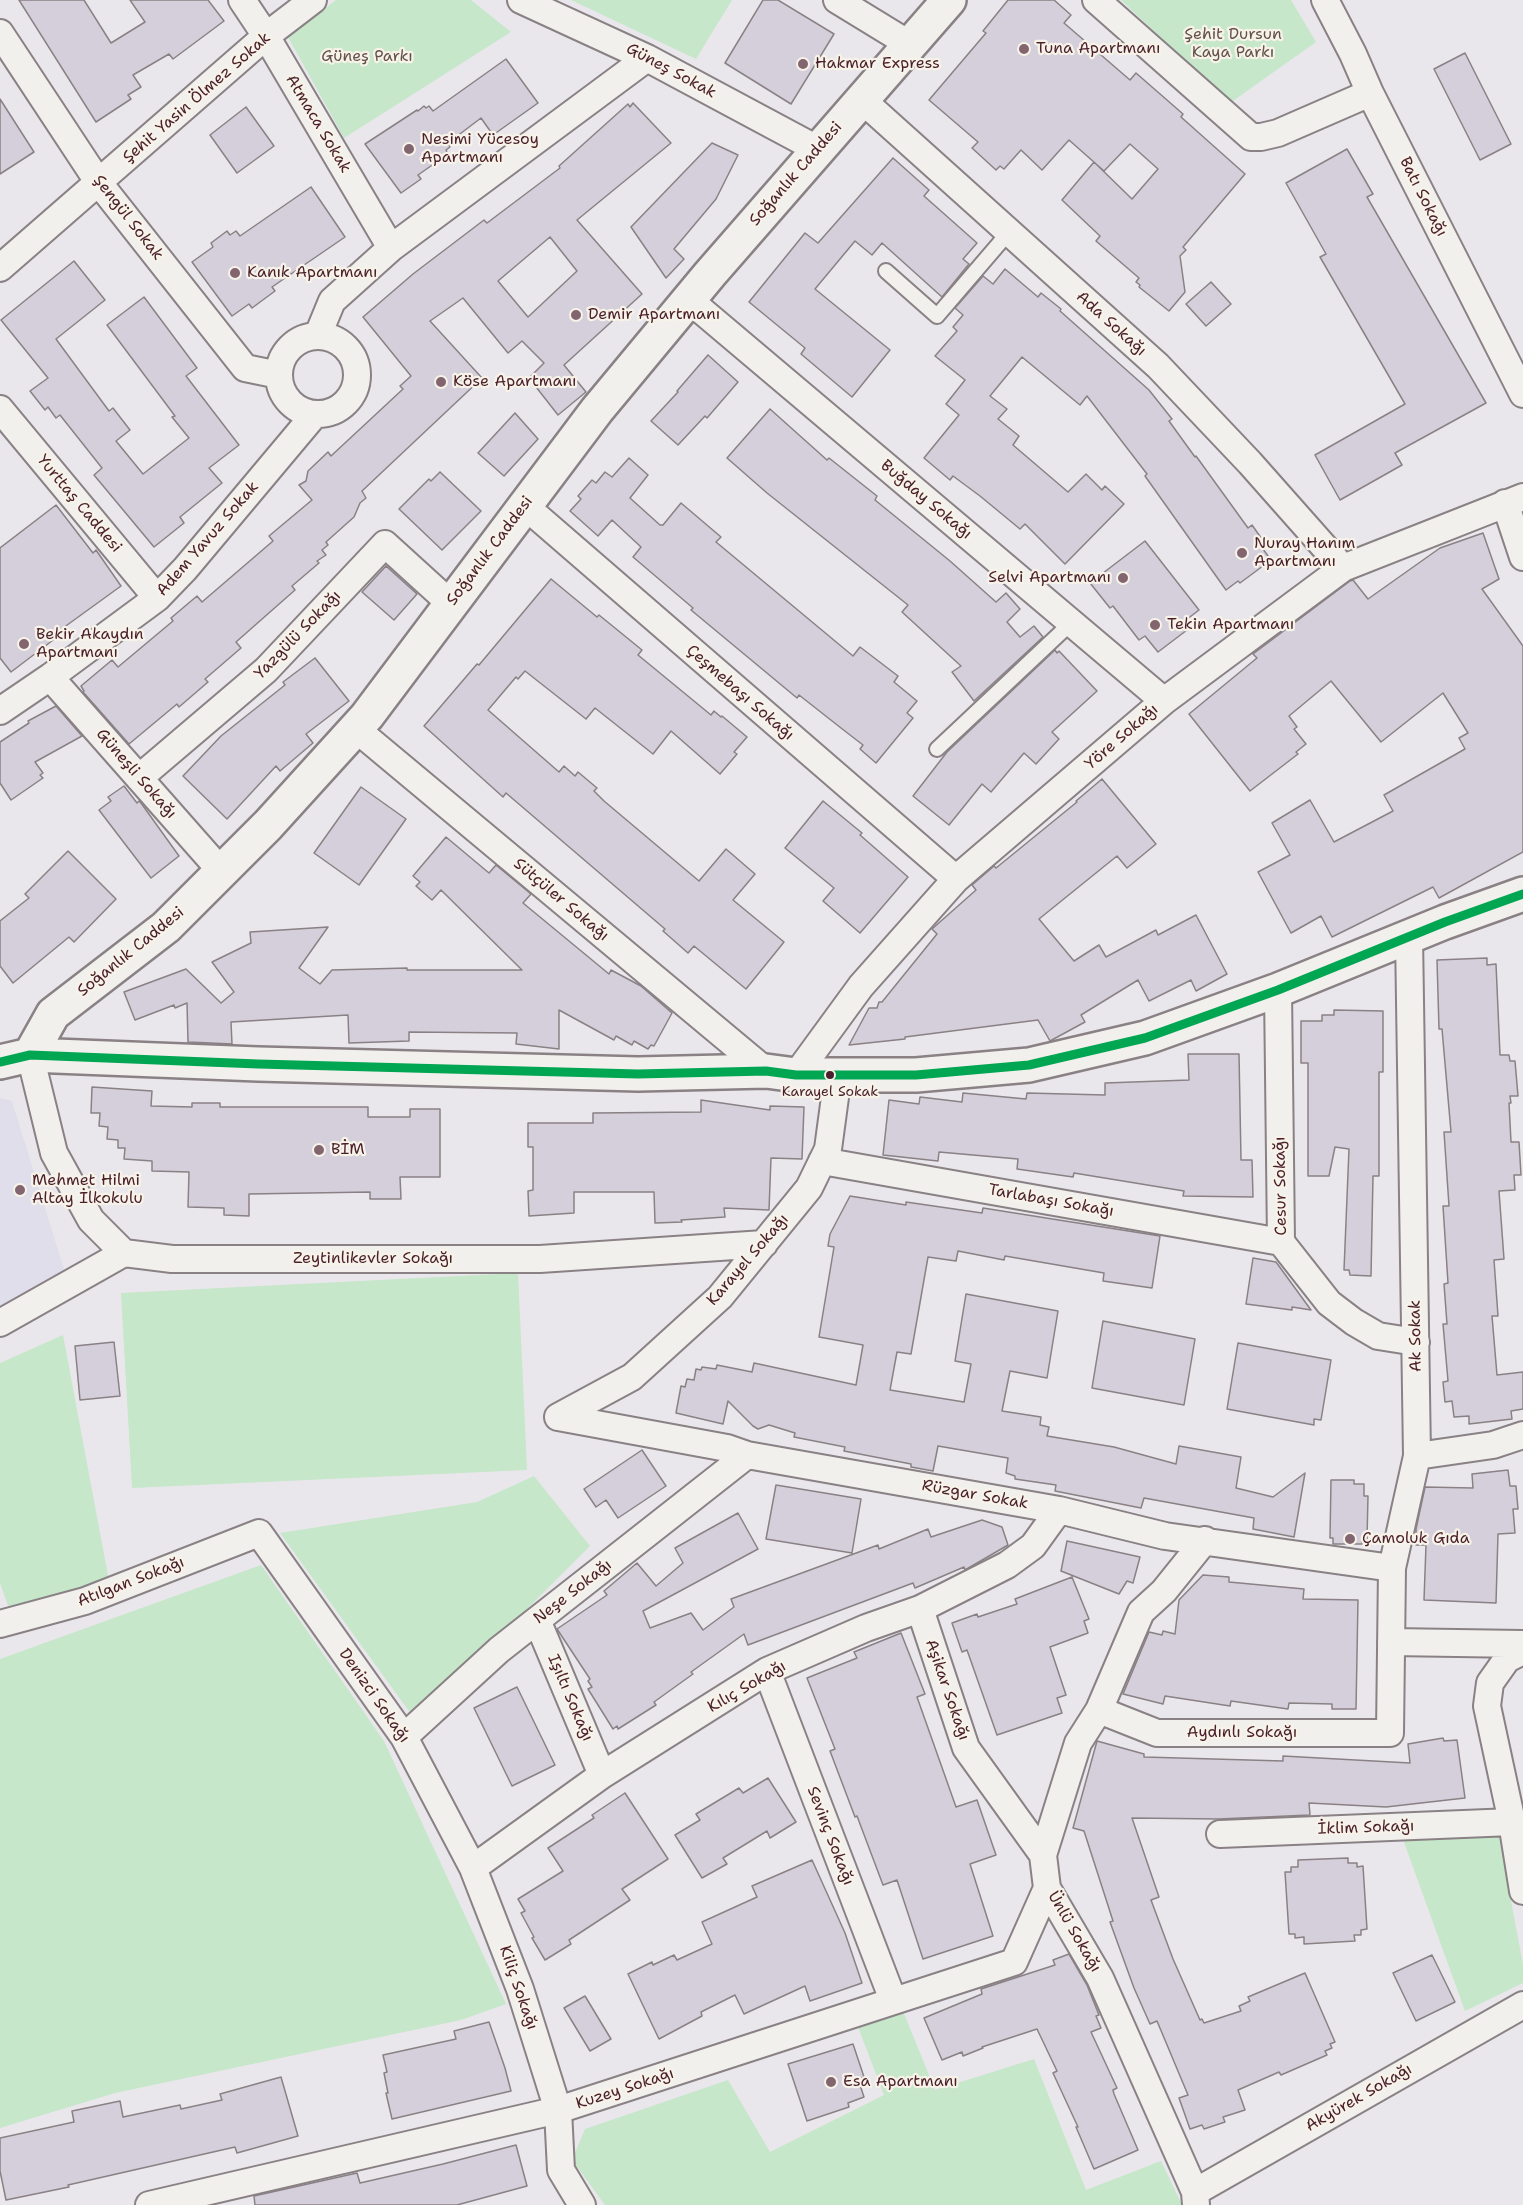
<!DOCTYPE html>
<meta charset="utf-8">
<style>
body{margin:0}
canvas{display:block;background:#e9e7ec}
</style>
<canvas width="1523" height="2205"></canvas>
<script>
const ctx = document.querySelector('canvas').getContext('2d');
ctx.lineJoin = 'round';
function paint(path, color) {
  ctx.fillStyle = color;
  ctx.fill(path, 'evenodd');
}
function poly(rows) {
  const path = new Path2D();
  for (const r of rows) {
    if (r.length === 3) {
      path.moveTo(r[0] + r[2], r[1]);
      path.arc(r[0], r[1], r[2], 0, 2 * Math.PI);
      continue;
    }
    path.moveTo(r[0], r[1]);
    for (let i = 2; i < r.length; i += 2) path.lineTo(r[i], r[i + 1]);
  }
  return path;
}
function stroke(path, color, width, dash) {
  ctx.strokeStyle = color;
  ctx.lineWidth = width;
  ctx.lineCap = dash ? 'butt' : 'round';
  ctx.setLineDash(dash || []);
  ctx.stroke(path);
}
function drawText(font, color, halo, rows, align = 'center') {
  ctx.font = font + ' "Shantell Sans",sans-serif';
  ctx.lineWidth = 4.5;
  ctx.setLineDash([]);
  ctx.textBaseline = 'middle';
  ctx.strokeStyle = halo;
  ctx.fillStyle = color;
  for (const [text, x, y, turn = 0] of rows) {
    ctx.save();
    ctx.translate(x, y);
    ctx.rotate((+turn || 0) * Math.PI / 180);
    ctx.textAlign = isNaN(turn) ? turn : align;
    if (halo) ctx.strokeText(text, 0, 0);
    ctx.fillText(text, 0, 0);
    ctx.restore();
  }
}
paint(poly([
 [0,1098,12,1101,67,1279,0,1313]
]), '#e1deeb');
paint(poly([
 [336,0,471,0,511,32,344,138,288,37],
 [571,0,732,0,696,59],
 [1121,0,1291,0,1316,42,1230,103],
 [518,1273,527,1470,132,1488,121,1293],
 [63,1335,109,1581,11,1614,0,1583,0,1363],
 [534,1476,590,1546,500,1636,411,1714,280,1533,477,1502],
 [261,1565,384,1741,506,2004,461,2020,115,2093,0,2128,0,1659],
 [1497,1825,1523,1965,1523,1983,1465,2011,1401,1834],
 [903,2011,935,2090,1034,2059,1086,2190,1161,2161,1182,2205,605,2205,572,2160,585,2129,728,2080,770,2152,884,2095,858,2027]
]), '#c6e7ca');
const building = poly([
 [19,0,84,0,111,43,145,22,130,0,208,0,224,21,173,59,169,54,133,75,141,87,128,95,131,99,96,122,19,0],
 [763,0,778,0,834,34,791,104,725,63,763,0],
 [1008,0,1054,0,1071,15,1064,23,1130,80,1136,73,1183,114,1181,117,1245,174,1183,247,1186,250,1180,256,1185,292,1169,311,1139,287,1140,285,1136,282,1139,278,1096,241,1100,236,1062,200,1094,162,1132,199,1158,169,1130,144,1104,171,1069,140,1042,170,1021,150,1004,169,1000,166,996,170,972,148,978,142,929,100,986,33,983,31,1008,0],
 [1465,53,1511,144,1480,160,1434,69,1465,53],
 [506,59,538,103,493,135,481,118,448,143,450,147,446,150,448,154,418,175,421,179,401,193,365,144,417,110,418,111,424,106,426,108,429,106,433,111,506,59],
 [0,99,34,152,0,174,0,99],
 [633,103,671,143,577,220,642,294,564,365,586,392,558,415,529,378,544,363,522,341,508,353,463,298,430,321,482,378,362,491,366,498,360,503,354,517,326,542,328,545,322,550,326,555,317,561,319,563,292,586,295,590,236,642,241,648,205,679,208,682,179,707,177,704,129,744,83,692,84,691,81,686,112,660,118,667,173,621,171,618,197,596,202,602,273,541,269,536,312,500,299,485,306,481,308,471,328,452,331,456,403,389,400,386,411,376,363,317,413,274,484,220,487,223,560,168,559,166,628,104,630,107,633,103],
 [550,237,577,271,528,317,498,281,550,237],
 [246,107,274,146,237,173,210,135,246,107],
 [712,143,738,155,716,199,674,249,684,259,666,278,631,227,712,143],
 [1347,149,1373,194,1367,197,1486,403,1395,453,1402,465,1340,500,1315,455,1405,404,1320,257,1326,254,1286,183,1347,149],
 [893,158,929,190,924,196,977,243,963,259,969,264,942,297,882,243,872,255,855,241,815,289,890,350,852,397,801,354,805,348,749,302,805,233,818,243,893,158],
 [311,187,345,237,272,287,275,291,252,308,249,304,232,316,192,262,213,247,211,243,227,231,230,235,236,231,240,236,311,187],
 [74,261,105,300,56,339,109,411,113,408,130,430,116,441,143,474,189,438,172,417,175,416,107,325,144,297,197,368,186,376,239,445,209,468,222,483,180,517,184,523,154,547,94,475,102,468,60,415,56,418,48,407,45,410,30,391,48,378,1,320,74,261],
 [1005,269,1038,297,1041,293,1061,309,1060,311,1149,390,1172,419,1169,421,1195,457,1196,456,1248,528,1252,525,1264,542,1260,545,1271,560,1240,583,1238,581,1226,590,1145,476,1147,474,1087,396,1080,405,1022,357,990,396,1007,409,998,419,1019,436,1013,445,1068,492,1086,474,1102,490,1105,486,1124,504,1065,564,1025,524,1020,529,980,496,953,476,950,480,924,458,959,415,946,404,965,380,935,356,957,331,953,327,963,315,955,308,983,276,993,284,1005,269],
 [1211,282,1231,304,1206,326,1186,304,1211,282],
 [708,355,738,382,707,418,705,416,678,445,651,421,678,392,677,391,708,355],
 [770,409,827,460,829,458,877,496,875,500,950,561,996,602,1006,593,1020,609,1007,622,1020,637,1034,626,1043,637,974,701,952,672,961,666,902,612,908,605,767,493,727,458,770,409],
 [515,413,538,439,504,476,478,453,515,413],
 [629,458,648,475,630,498,660,525,663,525,681,503,721,537,716,542,853,656,860,647,898,676,894,682,917,701,907,713,913,718,876,763,860,749,863,745,841,728,799,695,797,698,691,610,693,608,633,557,641,547,612,520,598,536,570,511,581,499,578,496,592,480,596,483,605,472,612,477,629,458],
 [440,472,481,511,442,550,399,509,429,479,431,481,440,472],
 [56,505,93,553,96,550,121,586,63,628,65,631,11,672,0,658,0,548,56,505],
 [1483,533,1499,579,1482,589,1523,646,1523,852,1439,898,1433,887,1332,937,1321,916,1291,933,1258,872,1290,855,1272,823,1310,800,1334,842,1393,811,1384,795,1465,749,1459,738,1468,733,1443,693,1381,742,1331,681,1289,716,1297,727,1294,729,1306,744,1296,752,1298,754,1250,791,1189,714,1257,658,1253,654,1350,581,1353,580,1368,599,1440,548,1483,533],
 [1145,541,1199,610,1182,623,1187,630,1158,652,1145,636,1139,640,1113,606,1110,608,1090,583,1145,541],
 [386,566,417,594,394,620,362,592,386,566],
 [551,579,597,617,599,615,642,650,638,655,711,715,714,711,721,717,722,716,747,737,734,752,737,754,720,774,671,731,653,754,595,708,586,719,525,671,518,679,516,677,488,710,559,772,564,766,575,776,578,772,597,788,594,791,604,801,699,881,726,849,755,874,733,900,784,942,746,989,694,946,688,953,663,931,665,929,506,793,503,797,424,726,477,664,479,665,551,579],
 [1055,650,1057,653,1059,651,1097,691,1052,732,1059,739,1036,764,1024,753,991,792,982,784,949,825,913,796,947,752,1055,650],
 [315,658,349,701,306,734,313,743,280,771,276,766,227,819,183,776,221,736,285,685,283,682,315,658],
 [56,706,82,736,35,762,43,773,40,775,43,778,11,800,0,783,0,742,29,723,28,721,56,706],
 [1102,779,1156,844,1127,868,1117,856,1039,919,1074,961,1099,945,1106,957,1156,930,1158,935,1196,915,1227,974,1196,991,1191,980,1149,1001,1138,980,1081,1015,1085,1022,1050,1041,1038,1020,905,1037,905,1039,849,1045,869,1008,877,1008,879,1002,882,1002,937,934,932,929,976,890,972,885,994,866,996,868,1077,802,1076,801,1102,779],
 [124,786,137,803,139,801,141,803,179,856,151,878,99,810,111,801,108,797,124,786],
 [361,787,406,819,359,885,314,853,361,787],
 [823,801,862,833,860,835,908,877,860,933,823,901,834,888,785,848,823,801],
 [446,837,489,873,496,865,531,894,523,903,609,974,611,970,641,986,672,1013,654,1046,651,1045,648,1049,634,1041,632,1045,616,1036,614,1040,559,1010,559,1049,516,1044,517,1033,409,1032,409,1041,349,1043,348,1015,231,1022,232,1044,188,1042,187,1003,175,1008,174,1005,135,1020,124,992,186,969,221,1003,234,992,212,962,251,943,250,932,328,927,299,968,320,984,332,970,407,968,407,970,522,970,441,890,432,900,416,886,420,882,413,876,446,837],
 [68,851,116,899,74,942,69,937,13,983,0,966,0,921,29,898,25,894,68,851],
 [1487,958,1487,965,1496,964,1500,1055,1509,1055,1510,1061,1515,1061,1518,1096,1510,1096,1511,1103,1509,1103,1511,1142,1519,1142,1521,1175,1514,1175,1515,1190,1499,1191,1504,1259,1494,1260,1498,1316,1492,1316,1497,1375,1523,1372,1523,1409,1511,1411,1512,1419,1469,1424,1469,1416,1454,1417,1452,1401,1445,1402,1443,1382,1448,1381,1443,1324,1447,1324,1444,1284,1448,1283,1443,1206,1449,1206,1444,1132,1451,1132,1442,1029,1439,1029,1437,960,1487,958],
 [1334,1010,1383,1011,1383,1072,1379,1072,1379,1176,1373,1176,1371,1276,1350,1275,1349,1270,1344,1270,1349,1149,1335,1147,1329,1176,1308,1176,1308,1063,1301,1063,1301,1021,1322,1021,1322,1015,1334,1015,1334,1010],
 [1188,1054,1239,1054,1241,1160,1252,1160,1253,1197,1183,1196,1184,1191,1074,1173,1073,1177,1017,1169,1018,1159,939,1152,938,1161,883,1155,889,1100,919,1104,920,1097,962,1102,963,1093,1026,1099,1027,1093,1105,1095,1105,1083,1189,1080,1188,1054],
 [92,1087,152,1091,151,1106,192,1107,192,1103,220,1103,220,1107,368,1107,368,1117,410,1117,410,1109,440,1109,440,1177,400,1177,401,1199,370,1199,370,1192,249,1194,249,1216,224,1215,224,1208,188,1207,189,1172,152,1171,152,1161,124,1159,125,1148,118,1148,118,1140,107,1139,108,1127,99,1126,100,1113,91,1113,92,1087],
 [701,1100,770,1110,770,1106,804,1107,802,1159,771,1158,769,1210,724,1208,725,1217,681,1220,682,1222,655,1223,654,1192,574,1192,574,1213,529,1216,528,1191,533,1190,533,1147,528,1147,528,1123,593,1123,593,1113,701,1112,701,1100],
 [850,1196,906,1205,906,1202,982,1213,983,1208,1160,1236,1152,1288,1103,1281,1104,1273,1005,1256,1004,1260,958,1251,956,1261,928,1257,911,1354,897,1352,890,1390,964,1402,971,1364,955,1361,966,1294,1058,1311,1047,1378,1010,1371,1002,1411,1041,1417,1040,1425,1049,1427,1047,1436,1114,1447,1176,1464,1179,1446,1241,1457,1236,1488,1273,1497,1305,1473,1294,1537,1253,1529,1254,1518,1144,1498,1141,1508,1055,1491,1056,1485,1015,1479,1015,1476,1006,1473,1008,1458,938,1446,933,1471,911,1467,911,1464,844,1451,845,1447,794,1437,795,1433,769,1425,758,1429,753,1426,728,1401,723,1424,676,1413,681,1386,685,1387,687,1379,694,1380,696,1369,701,1370,702,1367,716,1369,717,1365,752,1372,754,1363,856,1385,863,1345,819,1337,834,1247,828,1246,830,1234,850,1196],
 [1253,1258,1276,1262,1311,1310,1292,1307,1292,1310,1246,1304,1253,1258],
 [1103,1321,1195,1339,1184,1405,1092,1388,1103,1321],
 [114,1342,120,1396,80,1400,75,1346,114,1342],
 [1238,1343,1331,1360,1321,1420,1314,1419,1314,1425,1227,1409,1238,1343],
 [642,1450,666,1486,618,1518,606,1500,596,1507,584,1489,642,1450],
 [1508,1470,1510,1486,1516,1486,1518,1509,1513,1509,1515,1533,1498,1534,1496,1603,1424,1600,1426,1545,1416,1545,1416,1529,1425,1487,1473,1488,1472,1474,1508,1470],
 [1331,1480,1354,1480,1354,1484,1364,1484,1364,1496,1368,1496,1367,1539,1362,1539,1362,1544,1333,1544,1333,1538,1330,1538,1331,1480],
 [776,1485,861,1499,852,1553,766,1539,776,1485],
 [738,1513,758,1549,643,1611,650,1628,691,1613,703,1630,734,1607,731,1599,878,1545,879,1549,928,1529,931,1537,982,1520,1002,1527,1008,1545,965,1570,964,1567,915,1588,913,1583,748,1645,744,1634,691,1672,693,1674,654,1702,656,1705,618,1729,617,1726,613,1729,588,1689,592,1687,588,1681,590,1679,557,1629,607,1595,604,1591,637,1563,656,1586,683,1563,675,1548,738,1513],
 [1067,1541,1140,1557,1133,1583,1127,1581,1119,1594,1061,1571,1067,1541],
 [1203,1575,1229,1577,1229,1582,1304,1589,1303,1599,1358,1600,1356,1709,1332,1709,1332,1704,1289,1703,1288,1709,1231,1701,1230,1706,1165,1696,1163,1704,1123,1694,1149,1632,1162,1635,1163,1631,1175,1634,1179,1600,1203,1575],
 [1072,1577,1089,1619,1084,1621,1088,1633,1050,1647,1066,1695,1057,1698,1062,1713,997,1735,967,1650,962,1652,952,1623,977,1614,978,1617,1017,1604,1015,1599,1072,1577],
 [901,1633,925,1694,917,1697,956,1807,977,1800,996,1855,970,1864,993,1936,923,1959,897,1880,883,1885,857,1816,855,1817,830,1751,835,1749,807,1678,857,1658,854,1652,901,1633],
 [517,1687,555,1765,512,1786,474,1708,517,1687],
 [1443,1738,1444,1741,1457,1740,1465,1798,1386,1807,1309,1803,1310,1815,1219,1819,1132,1818,1159,1897,1151,1900,1173,1959,1200,2020,1202,2019,1204,2023,1241,2011,1239,2006,1250,2001,1248,1997,1305,1973,1335,2042,1330,2044,1332,2048,1325,2051,1327,2055,1281,2075,1279,2072,1238,2090,1245,2110,1223,2117,1225,2122,1204,2129,1202,2125,1190,2129,1179,2098,1188,2095,1157,2021,1150,2024,1134,1988,1110,1922,1113,1921,1084,1831,1073,1828,1097,1741,1144,1754,1144,1757,1283,1761,1283,1756,1410,1763,1408,1744,1443,1738],
 [768,1778,796,1822,770,1838,767,1831,723,1858,727,1864,702,1878,675,1835,700,1820,696,1814,739,1788,743,1793,768,1778],
 [625,1793,668,1859,622,1889,630,1900,569,1940,571,1944,545,1960,532,1938,534,1937,521,1913,525,1911,518,1899,563,1871,548,1848,594,1818,592,1815,625,1793],
 [1348,1858,1348,1863,1357,1863,1357,1867,1363,1866,1367,1929,1361,1930,1361,1935,1354,1935,1355,1941,1304,1944,1304,1937,1295,1938,1295,1934,1289,1934,1285,1872,1291,1872,1291,1867,1298,1867,1298,1860,1348,1858],
 [812,1860,845,1933,862,1983,810,2001,805,1986,744,2014,735,1995,701,2012,702,2016,659,2039,628,1974,652,1962,653,1965,674,1955,677,1960,712,1944,702,1922,757,1897,752,1886,812,1860],
 [1069,1954,1087,1985,1099,2015,1096,2016,1101,2028,1091,2032,1117,2088,1113,2090,1114,2094,1138,2150,1094,2169,1076,2127,1078,2127,1053,2073,1057,2071,1037,2029,982,2047,983,2048,963,2056,962,2052,942,2060,924,2018,982,1994,981,1989,1055,1965,1053,1960,1069,1954],
 [1432,1955,1455,2002,1416,2021,1393,1973,1432,1955],
 [585,1996,611,2039,590,2051,564,2008,585,1996],
 [489,2022,505,2068,511,2091,392,2119,386,2093,388,2093,384,2073,387,2072,383,2055,456,2039,454,2031,489,2022],
 [853,2044,864,2077,858,2079,864,2097,848,2103,849,2107,807,2121,788,2064,853,2044],
 [281,2077,298,2136,237,2153,235,2147,68,2185,69,2187,6,2200,0,2171,0,2138,74,2122,72,2111,120,2101,123,2117,180,2105,181,2109,222,2100,220,2094,281,2077],
 [516,2145,527,2186,457,2205,255,2205,254,2196,357,2173,360,2183,443,2164,516,2145]
]);
paint(building, '#d4cfdb');
stroke(building, '#8a8185', 1.5);
const lane = poly([
 [886,271,937,316,1009,232],
 [937,749,1071,623]
]);
const street = poly([
 [242,0,266,36,391,248],
 [521,0,647,58,817,149],
 [837,0,909,44],
 [1096,0,1251,137,1261,137,1278,133,1370,93],
 [1325,0,1353,54,1370,93,1523,394],
 [0,33,99,183,245,368,279,375],
 [861,99,1158,366,1250,463,1343,568],
 [0,268,266,36,313,0],
 [688,299,1164,701],
 [318,335,332,301,391,248,647,58],
 [318,375,39],
 [0,409,157,598],
 [1505,503,1523,557],
 [525,506,956,879],
 [50,677,222,872],
 [0,711,50,677,157,598,185,569,315,414],
 [356,729,766,1071],
 [139,778,266,670,385,544,451,604],
 [1278,990,1281,1242,1329,1303,1354,1322,1378,1336,1416,1342],
 [30,1055,54,1153,91,1220,124,1253],
 [796,1075,861,986,956,879,1164,701,1343,568,1523,497],
 [822,1161,1281,1242],
 [0,1323,124,1253,172,1259,540,1259,764,1244],
 [558,1417,727,1448,747,1455,1059,1510,1165,1536,1392,1568],
 [558,1417,632,1377,720,1297,809,1188,828,1149,838,1075],
 [1417,1456,1493,1445,1523,1435],
 [920,1609,966,1748,1043,1855],
 [537,1620,602,1775],
 [0,1624,85,1601,259,1533,404,1737,473,1868,520,1989,558,2110,561,2170,582,2205],
 [1391,1642,1523,1644],
 [1523,1651,1507,1659,1490,1683,1487,1706,1512,1822,1523,1891],
 [767,1671,893,2000],
 [1099,1710,1157,1733,1390,1733,1392,1568,1417,1456,1409,936],
 [404,1737,499,1650,747,1455],
 [1220,1834,1512,1822],
 [473,1868,602,1775,767,1671,866,1628,920,1609,1007,1565,1033,1546,1059,1510],
 [1195,2192,1523,2005],
 [149,2205,558,2110,1014,1962,1047,1888],
 [1196,2205,1195,2192,1100,1978,1047,1888,1043,1855,1078,1743,1099,1710,1141,1612,1164,1591,1205,1540]
]);
const secondary = poly([
 [30,1055,53,1014,166,927,268,825,367,716,597,410,710,274,949,0],
 [0,1062,30,1055,258,1064,638,1074,766,1071,796,1075,916,1075,1029,1065,1145,1038,1278,990,1445,922,1523,894]
]);
stroke(lane, '#8a8185', 18);
stroke(street, '#8a8185', 30);
stroke(secondary, '#8a8185', 38);
stroke(lane, '#f1f0ed', 14);
stroke(street, '#f1f0ed', 26);
stroke(secondary, '#f1f0ed', 33);
stroke(poly([
 [0,1062,30,1055,258,1064,638,1074,766,1071,796,1075,916,1075,1029,1065,1145,1038,1278,990,1445,922,1523,894]
]), '#00a651', 9);
for (const [x, y, r, color] of [
 [1024,49,6,"#82656f"],
 [803,64,6,"#82656f"],
 [409,149,6,"#82656f"],
 [235,273,6,"#82656f"],
 [576,315,6,"#82656f"],
 [441,382,6,"#82656f"],
 [1242,553,6,"#82656f"],
 [1123,578,6,"#82656f"],
 [1155,625,6,"#82656f"],
 [24,644,6,"#82656f"],
 [830,1075,5,"#4a1f2b"],
 [319,1150,6,"#82656f"],
 [20,1190,6,"#82656f"],
 [1350,1539,6,"#82656f"],
 [831,2082,6,"#82656f"]
]) {
  const dot = new Path2D();
  dot.arc(x, y, r, 0, 2 * Math.PI);
  ctx.fillStyle = color;
  ctx.fill(dot);
  stroke(dot, '#f7f3e8', 2);
}
drawText('14px', '#4a1f2b', '#f7f3e8', [
 ["Karayel Sokak",830,1092]
]);
drawText('16px', '#62514c', '#f7f3e8', [
 ["Şehit Dursun",1233,35],
 ["Kaya Parkı",1233,53],
 ["Güneş Parkı",367,57]
]);
drawText('16px', '#4a1f2b', '#f7f3e8', [
 ["Tuna Apartmanı",1036,49],
 ["Hakmar Express",815,64],
 ["Nesimi Yücesoy",421,140],
 ["Apartmanı",421,158],
 ["Kanık Apartmanı",247,273],
 ["Demir Apartmanı",588,315],
 ["Köse Apartmanı",453,382],
 ["Nuray Hanım",1254,544],
 ["Apartmanı",1254,562],
 ["Selvi Apartmanı",1111,578,"right"],
 ["Tekin Apartmanı",1167,625],
 ["Bekir Akaydın",36,635],
 ["Apartmanı",36,653],
 ["BİM",331,1150],
 ["Mehmet Hilmi",32,1181],
 ["Altay İlkokulu",32,1199],
 ["Çamoluk Gıda",1362,1539],
 ["Esa Apartmanı",843,2082]
], 'left');
drawText('16px', '#4a1f2b', '#f7f3e8', [
 ["Güneş Sokak",671,71,28],
 ["Şehit Yasin Ölmez Sokak",197,98,-41],
 ["Atmaca Sokak",318,124,59],
 ["Soğanlık Caddesi",796,174,-49],
 ["Batı Sokağı",1423,197,63],
 ["Şengül Sokak",128,218,52],
 ["Ada Sokağı",1111,324,42],
 ["Buğday Sokağı",926,500,40],
 ["Yurttaş Caddesi",79,504,50],
 ["Adem Yavuz Sokak",208,539,-49],
 ["Soğanlık Caddesi",490,551,-53],
 ["Yazgülü Sokağı",298,635,-46],
 ["Çeşmebaşı Sokağı",740,693,41],
 ["Yöre Sokağı",1122,737,-41],
 ["Güneşli Sokağı",136,774,49],
 ["Sütçüler Sokağı",561,900,40],
 ["Soğanlık Caddesi",131,952,-39],
 ["Cesur Sokağı",1281,1186,-91],
 ["Tarlabaşı Sokağı",1051,1201,10],
 ["Zeytinlikevler Sokağı",373,1259],
 ["Karayel Sokağı",748,1260,-49],
 ["Ak Sokak",1416,1336,-91],
 ["Rüzgar Sokak",975,1495,10],
 ["Atılgan Sokağı",131,1582,-21],
 ["Neşe Sokağı",573,1592,-38],
 ["Kılıç Sokağı",747,1687,-30],
 ["Aşikar Sokağı",947,1690,71],
 ["Denizci Sokağı",374,1696,55],
 ["Işıltı Sokağı",570,1698,67],
 ["Aydınlı Sokağı",1242,1733],
 ["İklim Sokağı",1366,1828,-2],
 ["Sevinç Sokağı",830,1836,69],
 ["Ünlü Sokağı",1074,1932,60],
 ["Kiliç Sokağı",518,1988,71],
 ["Kuzey Sokağı",625,2089,-18],
 ["Akyürek Sokağı",1359,2098,-30]
]);
</script>
